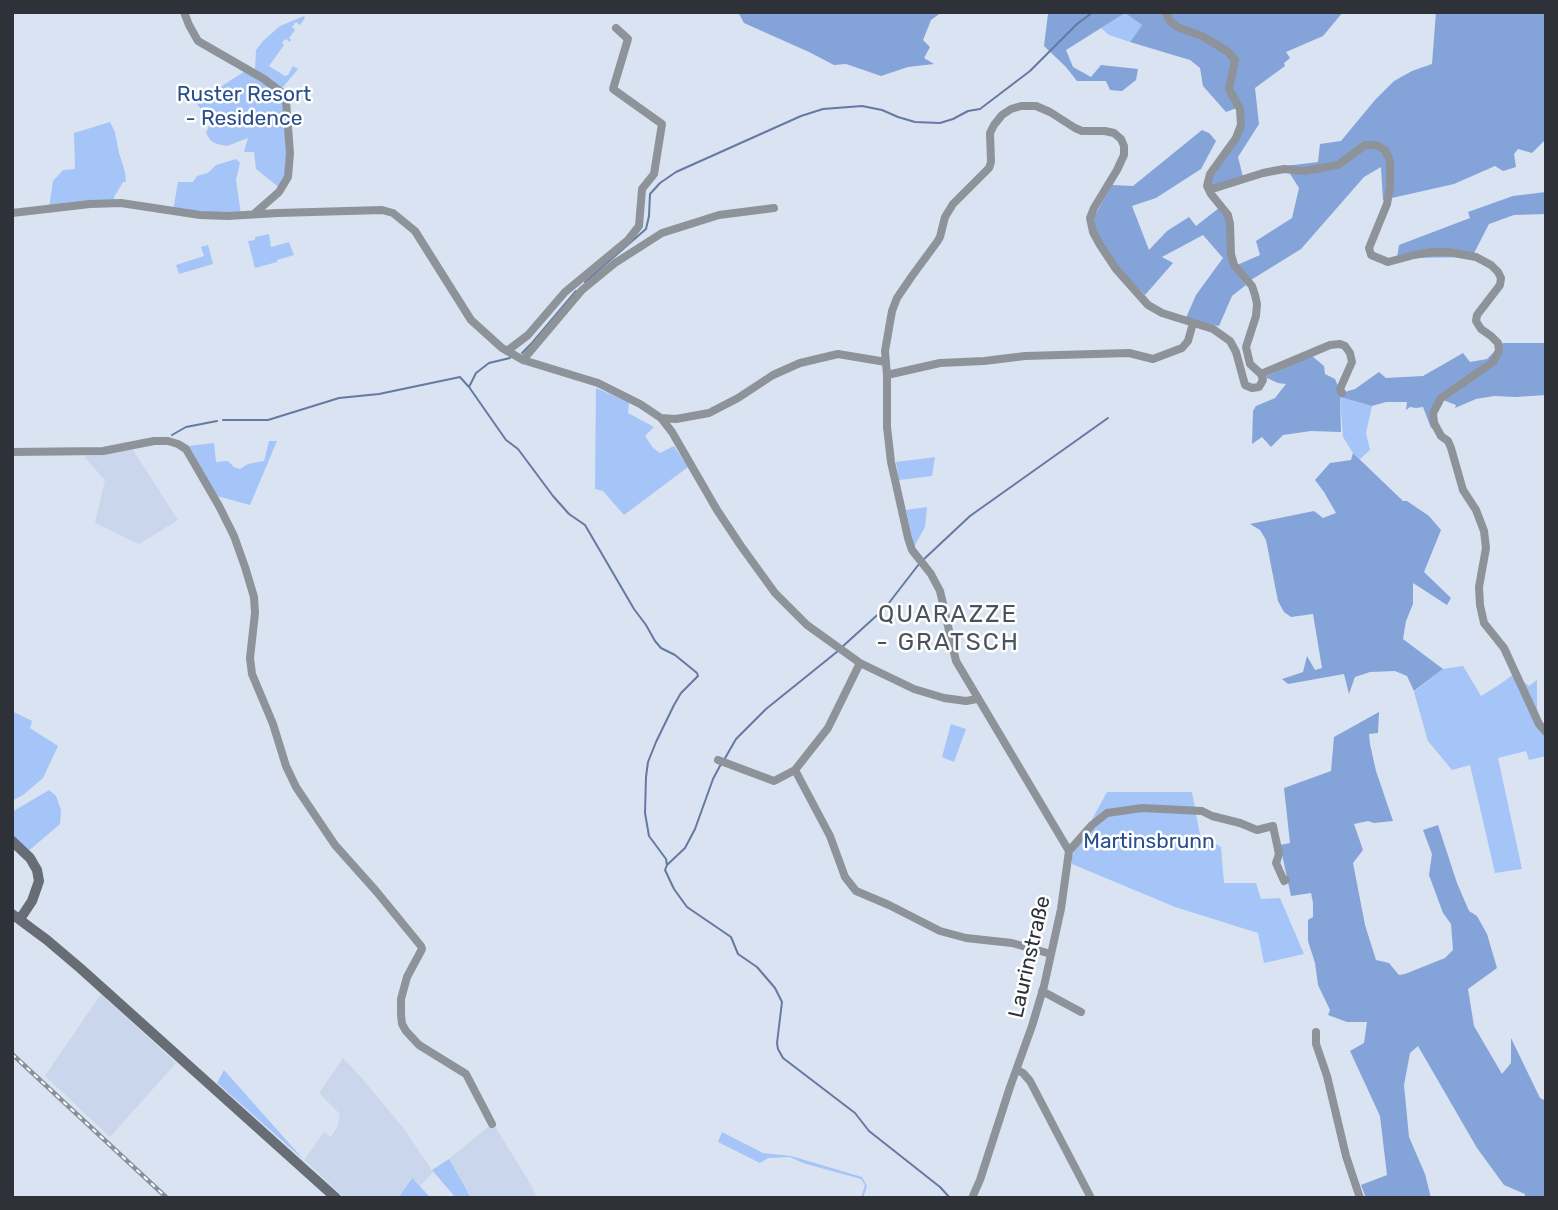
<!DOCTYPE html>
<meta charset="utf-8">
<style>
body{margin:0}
#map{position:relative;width:1558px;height:1210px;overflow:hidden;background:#d9e3f2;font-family:Rubik,sans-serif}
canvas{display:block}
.frame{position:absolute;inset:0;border:14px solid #2e3137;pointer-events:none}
</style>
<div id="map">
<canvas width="1558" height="1210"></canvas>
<div class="frame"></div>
</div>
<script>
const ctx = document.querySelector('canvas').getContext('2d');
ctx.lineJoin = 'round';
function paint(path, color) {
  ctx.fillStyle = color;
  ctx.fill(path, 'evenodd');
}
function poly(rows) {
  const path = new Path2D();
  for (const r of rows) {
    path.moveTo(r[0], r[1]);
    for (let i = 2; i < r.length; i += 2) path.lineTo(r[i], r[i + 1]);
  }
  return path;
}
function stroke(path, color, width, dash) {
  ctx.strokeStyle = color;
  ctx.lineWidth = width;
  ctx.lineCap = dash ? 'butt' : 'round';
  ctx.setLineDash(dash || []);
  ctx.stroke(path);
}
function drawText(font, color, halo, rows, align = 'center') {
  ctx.font = font + ' Rubik,sans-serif';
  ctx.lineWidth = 5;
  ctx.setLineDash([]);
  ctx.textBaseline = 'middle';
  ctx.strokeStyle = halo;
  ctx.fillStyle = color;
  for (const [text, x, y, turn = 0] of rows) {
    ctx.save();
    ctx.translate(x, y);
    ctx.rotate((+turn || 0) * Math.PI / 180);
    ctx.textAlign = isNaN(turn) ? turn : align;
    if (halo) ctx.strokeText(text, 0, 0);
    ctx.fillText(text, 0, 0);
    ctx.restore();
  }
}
paint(poly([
 [131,447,178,520,139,544,95,523,105,480,84,457],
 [101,994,176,1063,110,1137,45,1076],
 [343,1058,360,1076,404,1129,433,1172,420,1186,411,1178,398,1198,345,1198,304,1160,324,1132,331,1137,337,1128,340,1114,319,1093],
 [493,1123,531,1185,537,1198,471,1198,449,1159]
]), '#c9d6ec');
paint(poly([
 [1125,13,1142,25,1130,42,1109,35,1101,28],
 [304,16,305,18,300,25,296,22,292,27,295,30,289,38,291,40,290,42,286,39,282,42,284,45,269,66,285,76,288,75,293,66,298,69,283,87,279,88,255,70,256,50,264,40,280,26],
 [248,69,281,92,290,153,281,189,256,169,254,152,244,152,248,138,227,146,217,144,211,141,206,133,211,121,196,103],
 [110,122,115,132,119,153,125,172,126,182,123,182,114,197,115,203,49,208,53,181,63,170,75,169,74,133],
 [236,159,240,163,236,180,241,215,173,211,178,182,193,182,197,176,208,173,216,165],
 [269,234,271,247,289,242,294,255,277,260,277,262,255,268,248,241,255,240,255,237],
 [208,245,213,264,179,274,176,265,204,256,201,247],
 [596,388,629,402,628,413,654,427,645,436,653,448,660,453,674,446,688,467,624,515,603,491,595,489],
 [1340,397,1372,406,1366,433,1370,450,1360,459,1353,453,1343,437],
 [269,441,277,441,250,505,217,496,189,446,214,443,216,462,228,461,234,467,240,469,248,464,264,461],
 [935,457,932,476,899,480,896,462],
 [927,507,925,527,914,547,906,510],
 [1463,666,1481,696,1499,685,1515,673,1517,677,1529,686,1537,680,1537,708,1539,724,1546,733,1546,756,1529,760,1526,751,1498,758,1522,869,1495,873,1470,765,1452,770,1428,741,1414,692,1443,669],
 [12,711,32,721,30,728,58,746,43,778,23,795,12,801],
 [951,724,966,729,954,762,942,757],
 [49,790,56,796,61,810,60,824,25,854,12,841,12,812],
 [1107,792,1192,792,1200,835,1221,847,1224,883,1256,883,1261,899,1280,898,1304,954,1264,963,1258,933,1175,907,1072,864,1072,856],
 [224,1070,304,1160,217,1083],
 [722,1132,763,1153,791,1156,862,1177,867,1186,863,1198,861,1198,865,1185,861,1179,803,1163,790,1157,768,1158,760,1163,718,1142],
 [449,1159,471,1198,456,1198,432,1170],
 [412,1178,431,1198,398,1198]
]), '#a5c4f7');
paint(poly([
 [738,12,942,12,931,20,923,40,930,47,924,58,934,64,908,67,881,76,846,64,834,65,809,52,744,23],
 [1027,12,1343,12,1323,36,1286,52,1290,58,1284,63,1285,66,1255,88,1259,124,1238,157,1243,177,1211,187,1211,178,1242,134,1242,106,1226,112,1203,86,1200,68,1190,60,1130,42,1142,25,1125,13,1066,50,1073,67,1091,77,1101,65,1138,69,1136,80,1122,91,1110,90,1106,81,1077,81,1066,67,1044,46,1048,14],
 [1436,12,1546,12,1546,139,1532,153,1518,149,1514,154,1516,167,1503,171,1495,166,1454,184,1383,200,1381,167,1364,177,1301,249,1251,280,1237,265,1260,255,1256,241,1292,218,1299,188,1285,166,1318,162,1320,144,1341,141,1375,100,1394,81,1412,71,1432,64],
 [1202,130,1209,133,1216,141,1201,169,1156,198,1132,206,1149,250,1167,231,1189,217,1196,226,1219,208,1227,219,1232,267,1246,285,1232,296,1219,326,1185,320,1196,295,1223,258,1203,235,1162,257,1173,263,1145,295,1115,265,1095,230,1094,217,1112,185,1133,186],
 [1546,192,1546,214,1514,215,1489,224,1472,257,1397,258,1399,245,1470,218,1468,212,1513,196],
 [1503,343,1546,343,1546,395,1516,397,1494,396,1476,399,1455,408,1456,405,1443,400,1438,402,1435,425,1431,428,1423,407,1416,408,1410,407,1406,410,1407,402,1386,402,1372,406,1340,397,1341,432,1311,431,1283,435,1271,447,1262,437,1252,444,1253,411,1256,406,1275,398,1286,384,1278,383,1265,377,1312,356,1324,366,1325,374,1335,379,1341,393,1355,389,1379,372,1386,378,1423,376,1463,353,1470,362,1487,359],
 [1353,453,1403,501,1407,501,1429,516,1441,530,1424,572,1451,598,1447,605,1413,583,1413,604,1406,621,1403,639,1443,669,1414,691,1407,676,1395,671,1370,672,1355,677,1349,694,1344,674,1288,684,1282,679,1303,672,1307,656,1315,670,1322,668,1313,614,1291,617,1284,612,1278,601,1266,540,1260,530,1250,524,1314,511,1323,518,1336,513,1324,492,1315,480,1330,463,1351,460],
 [1379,712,1378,733,1369,734,1370,744,1376,771,1393,821,1374,823,1368,821,1354,824,1363,850,1353,863,1365,925,1376,960,1389,963,1399,975,1405,974,1445,958,1453,950,1451,924,1443,913,1429,875,1432,854,1423,830,1438,825,1457,883,1469,911,1477,916,1487,934,1497,968,1468,989,1474,1026,1502,1074,1511,1063,1511,1038,1540,1098,1546,1101,1546,1198,1525,1198,1525,1194,1504,1185,1477,1148,1418,1046,1410,1053,1404,1085,1409,1137,1425,1174,1431,1198,1366,1198,1361,1185,1387,1175,1380,1116,1350,1051,1364,1043,1367,1022,1347,1022,1328,1015,1330,1010,1318,985,1315,963,1308,941,1308,920,1313,917,1313,903,1311,893,1291,896,1280,845,1290,843,1284,788,1331,771,1334,737]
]), '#84a3d8');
stroke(poly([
 [585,282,646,229,649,216,650,194,660,183,676,172,801,116,823,109,862,106,882,110,898,117,915,122,940,123,953,119,968,111,980,109,1030,71,1077,24,1093,12],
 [522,353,532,343,576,291],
 [510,358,489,363,476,373,469,387,506,440,518,449,553,496,569,514,585,525,634,609,646,625,655,641,661,648,675,655,697,673,698,676,681,693,674,705,656,742,648,762,646,777,645,813,649,836,666,859,667,865,665,870,674,889,687,907,731,937,738,954,757,967,775,988,782,1002,777,1043,778,1049,783,1058,855,1113,869,1131,940,1187,950,1198],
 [223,420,268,420,339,398,379,394,460,377,468,386],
 [172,435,186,427,217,421],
 [923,560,970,516,1108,418],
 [842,647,885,608,919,564],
 [724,760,736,739,766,709,838,651],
 [667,865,685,848,695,829,713,779,721,764]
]), '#647aa0', 2);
stroke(poly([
 [184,12,189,25,198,41,264,79,281,92,286,101,290,153,288,177,279,192,255,213],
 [1166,12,1169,20,1177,27,1202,36,1227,51,1235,60,1229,89,1240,109,1241,125,1236,138,1210,174,1207,186,1211,194,1228,215,1230,224,1231,254,1234,265,1252,286,1255,295,1257,304,1256,316,1246,347,1250,364,1261,374],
 [1209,190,1263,173,1284,169,1304,171,1338,165,1365,145,1376,145,1385,150,1390,161,1390,187,1387,204,1369,248,1371,255,1388,262,1414,255,1432,252,1448,252,1476,257,1491,265,1498,272,1501,278,1500,285,1477,315,1476,321,1481,329,1491,336,1498,343,1499,351,1493,362,1441,398,1433,413,1434,423,1441,436,1448,441,1451,448,1463,490,1476,510,1484,531,1486,548,1479,587,1480,605,1484,623,1504,648,1539,724,1546,732],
 [12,213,90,204,121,203,200,215,228,216,278,213,382,210,393,213,415,231,471,320,502,348,523,360,598,383,640,404,661,418,672,432,717,510,741,546,775,593,807,625,860,663,914,689,944,698,966,701,977,699],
 [507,351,528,335,565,292,628,240,639,226,642,189,654,174,662,124,613,89,628,39,616,28],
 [523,360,582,290,615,263,662,233,719,215,774,208],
 [1261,374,1330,345,1340,344,1345,346,1350,353,1352,362,1340,389,1342,393],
 [887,375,940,363,984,361,1025,356,1129,353,1153,359,1182,348,1188,341,1193,323],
 [661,418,676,419,709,413,738,398,773,375,800,363,838,354,886,362],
 [12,452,103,451,154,441,168,441,178,444,186,449,219,506,234,536,245,567,254,597,255,613,250,658,252,674,273,724,286,766,296,787,335,845,376,891,421,946,422,949,407,977,401,999,401,1015,402,1024,406,1031,419,1045,466,1074,492,1124],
 [718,760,774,781,795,770,830,836,845,877,856,891,889,905,940,931,966,938,1012,943,1051,954],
 [795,770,828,728,860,663],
 [1069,851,956,661,940,591,931,574,912,550,908,538,891,462,887,427,887,375,885,351,892,311,897,298,912,276,937,242,940,237,945,217,953,204,989,168,991,162,990,133,994,125,1002,115,1011,109,1021,106,1036,106,1050,112,1075,128,1082,131,1105,131,1114,133,1121,139,1124,146,1124,155,1117,170,1094,208,1090,218,1093,232,1100,245,1116,269,1148,305,1162,313,1213,329,1230,341,1236,352,1245,385,1252,388,1259,387,1263,380,1261,374],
 [1069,851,1092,825,1107,813,1142,808,1202,811,1212,816,1240,823,1257,830,1273,826,1279,854,1276,863,1284,881,1286,880],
 [1042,991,1081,1012],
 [1316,1032,1316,1044,1327,1076,1346,1156,1360,1198],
 [1017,1070,1023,1073,1030,1081,1091,1198],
 [972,1198,980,1180,1010,1087,1032,1026,1044,986,1061,909,1069,851]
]), '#8e9299', 8);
stroke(poly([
 [12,841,30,858,37,870,39,881,32,901,20,919],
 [12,914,47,940,80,968,336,1198]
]), '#676c75', 10);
const rail = poly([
 [12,1054,167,1198]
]);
stroke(rail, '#89909b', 4.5);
stroke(rail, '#fff', 2, [5]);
drawText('21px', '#284e8e', '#fff', [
 ["Ruster Resort",244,95],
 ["- Residence",244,119],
 ["Martinsbrunn",1149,842]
]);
drawText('21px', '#2e3137', '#fff', [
 ["Laurinstraße",1030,957,-77]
]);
ctx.letterSpacing = '2px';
drawText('24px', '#4b525f', '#fff', [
 ["QUARAZZE",948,615],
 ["- GRATSCH",948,643]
]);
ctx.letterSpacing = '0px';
</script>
